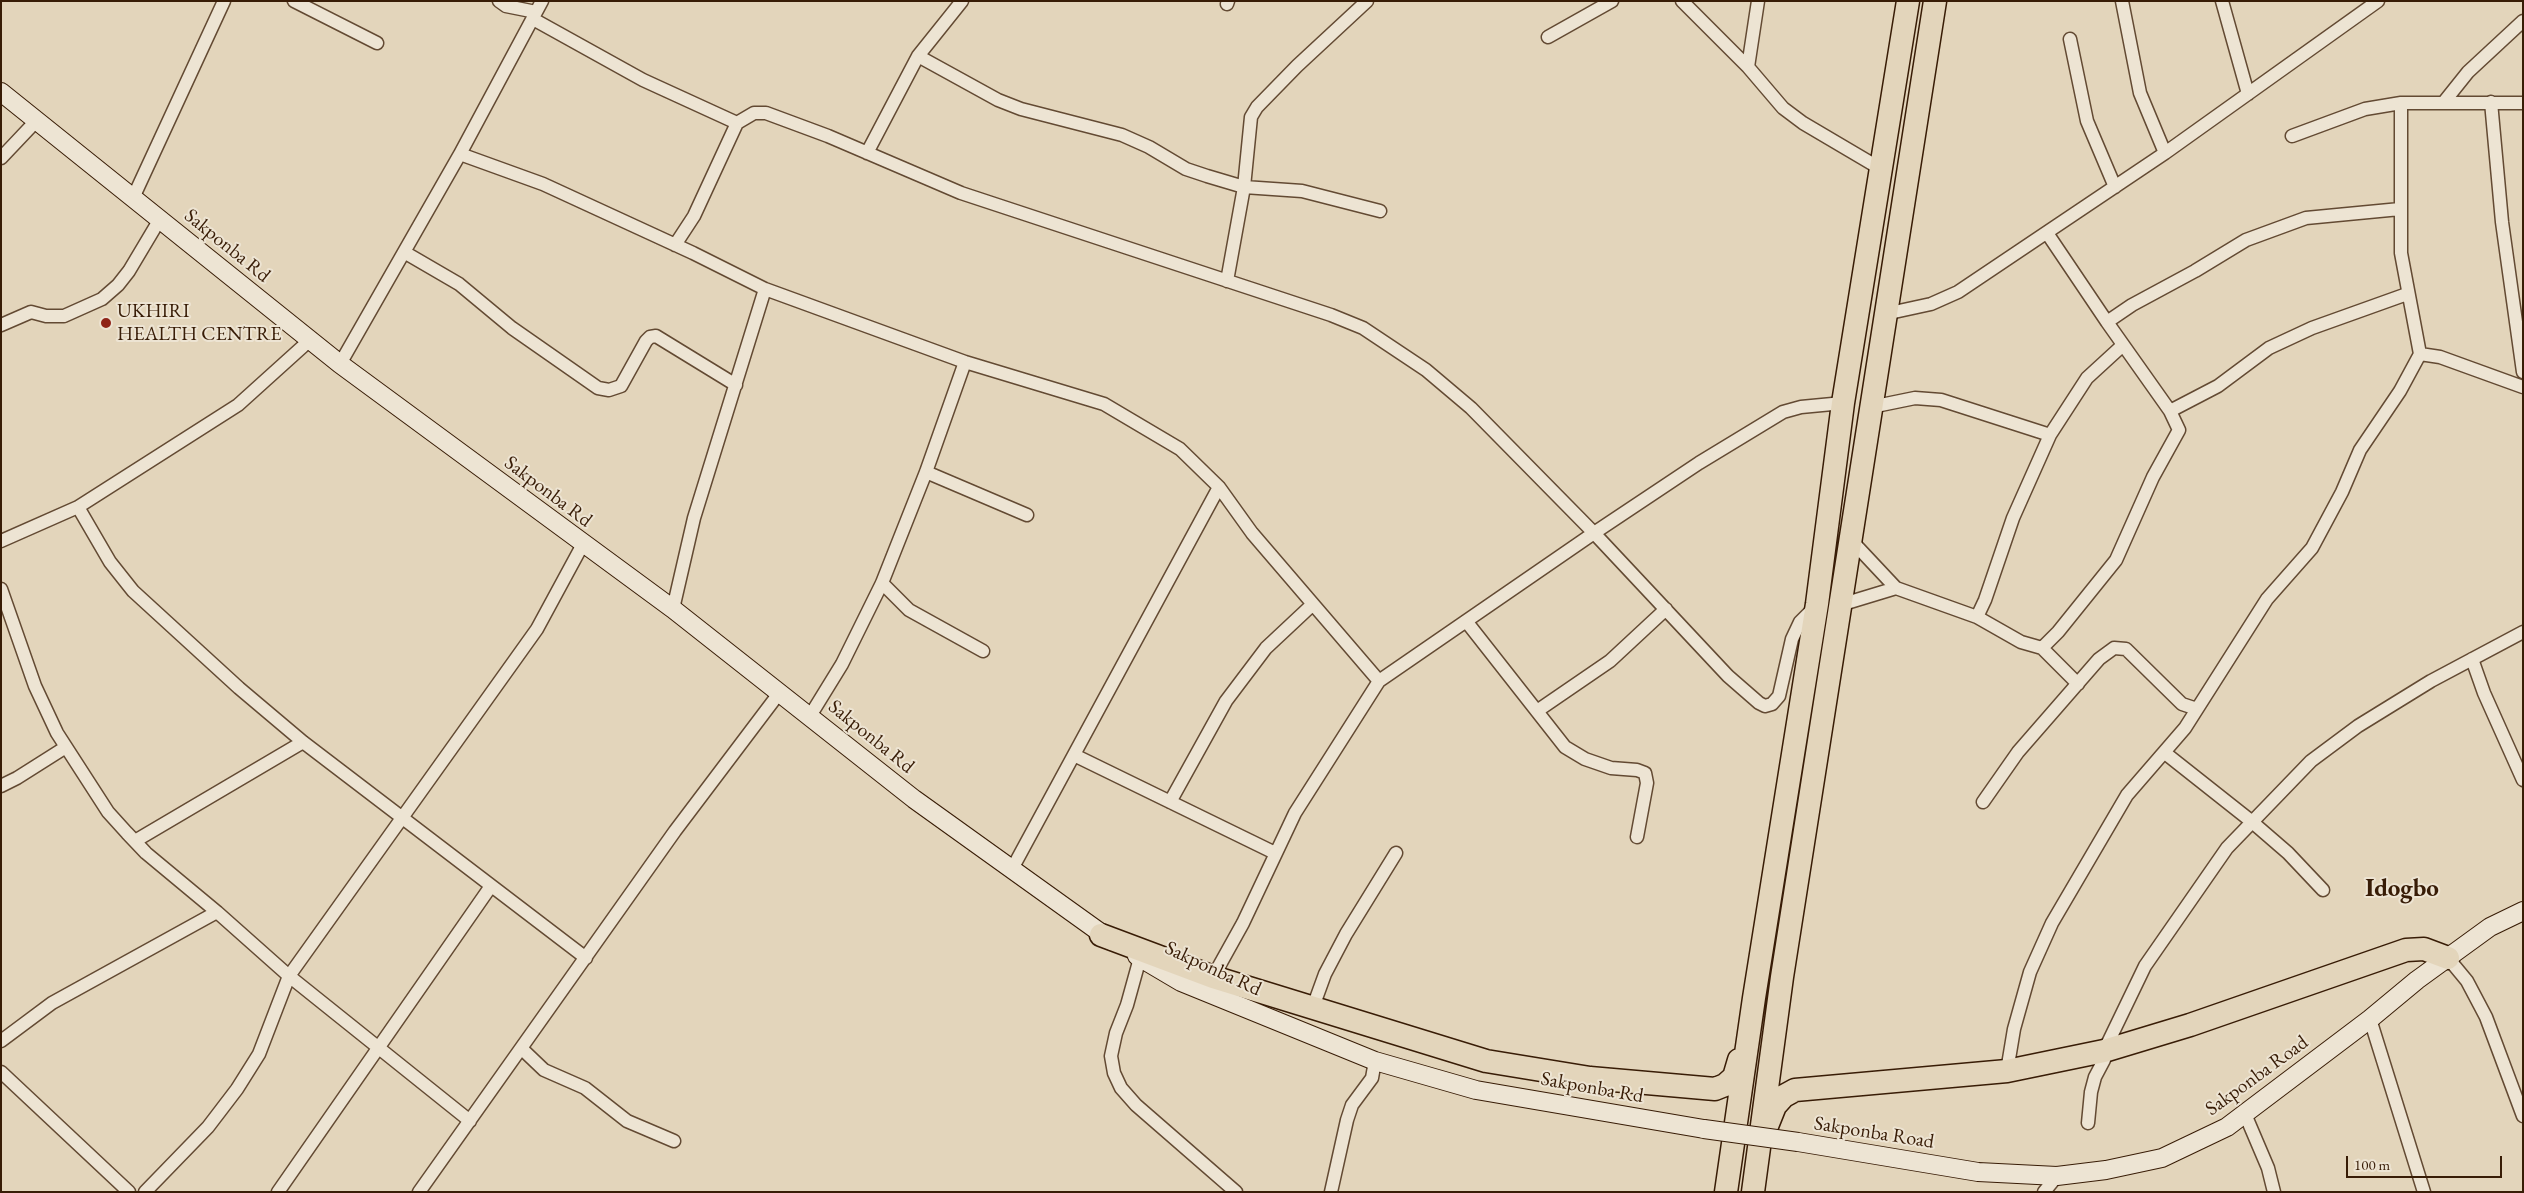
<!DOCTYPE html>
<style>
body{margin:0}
#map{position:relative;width:2524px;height:1193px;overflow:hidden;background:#e3d5bb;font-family:"EB Garamond",serif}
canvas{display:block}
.frame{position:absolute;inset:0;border:2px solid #381c06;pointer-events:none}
.scale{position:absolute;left:2346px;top:1156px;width:156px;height:22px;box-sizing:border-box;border:2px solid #381c06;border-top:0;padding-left:6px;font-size:15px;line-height:18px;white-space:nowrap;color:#381c06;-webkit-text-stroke:4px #ede4d3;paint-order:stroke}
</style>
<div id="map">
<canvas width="2524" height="1193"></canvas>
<div class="frame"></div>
<div class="scale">100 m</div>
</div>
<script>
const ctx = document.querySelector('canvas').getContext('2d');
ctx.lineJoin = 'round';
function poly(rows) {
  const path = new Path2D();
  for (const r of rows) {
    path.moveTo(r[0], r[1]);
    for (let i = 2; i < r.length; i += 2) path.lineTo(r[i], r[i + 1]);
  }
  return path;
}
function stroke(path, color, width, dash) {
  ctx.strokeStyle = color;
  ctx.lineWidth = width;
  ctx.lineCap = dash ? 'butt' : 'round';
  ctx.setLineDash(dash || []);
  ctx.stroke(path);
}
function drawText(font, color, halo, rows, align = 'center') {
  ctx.font = font + ' "EB Garamond",serif';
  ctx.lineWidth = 4;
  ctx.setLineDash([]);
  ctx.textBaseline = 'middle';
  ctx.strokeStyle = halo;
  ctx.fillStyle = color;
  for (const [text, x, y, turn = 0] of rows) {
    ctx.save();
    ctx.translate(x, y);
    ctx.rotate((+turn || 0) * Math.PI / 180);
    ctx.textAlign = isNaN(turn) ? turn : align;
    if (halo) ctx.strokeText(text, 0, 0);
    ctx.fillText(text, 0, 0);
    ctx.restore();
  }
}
const street = poly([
 [294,1,377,43],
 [499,1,506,6,536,12],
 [1682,1,1748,67,1783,108,1803,123,1881,169],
 [2122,1,2140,93,2165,153],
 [2222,1,2248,94],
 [1227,4,1228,1],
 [533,19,643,80,737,123],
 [1548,37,1612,1],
 [2070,39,2087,121,2115,187],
 [918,56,998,100,1021,109,1122,135,1149,147,1186,169,1207,176,1244,187,1302,191,1380,211],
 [1748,67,1758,1],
 [2444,102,2468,72,2523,21],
 [2491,102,2502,222,2523,372],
 [2401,103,2401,253,2420,354],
 [2292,136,2365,109,2401,103,2523,103],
 [867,153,918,56,962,1],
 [460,154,542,1],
 [1,158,37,120],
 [133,198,224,1],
 [2047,233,2107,322],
 [675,245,694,216,737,123,754,113,766,113,828,136,961,193,1331,315,1363,328,1426,370,1471,408,1594,533,1728,676,1759,703,1765,706,1772,704,1779,696,1792,639,1800,622,1814,608],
 [404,252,459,284,512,328,598,388,609,390,621,386,646,341,650,337,656,336,736,385],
 [1227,281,1244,187,1251,117,1257,107,1297,66,1367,1],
 [1885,314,1931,304,1958,292,2165,153,2378,1],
 [1,325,31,312,46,316,64,316,102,299,118,285,129,271,160,219],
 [340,364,460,154,543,184,693,253,765,289,965,362,1104,404,1180,449,1219,487,1252,533,1379,681],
 [1871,407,1915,398,1941,400,2050,435],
 [2170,411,2218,386,2269,348,2312,328,2407,294],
 [926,472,1027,515],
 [78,507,110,562,133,591,239,688,303,742,586,958],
 [1850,539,1896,588,1977,617,2021,642,2042,648,2058,632,2116,560,2153,477,2179,430,2170,411,2107,322,2132,305,2195,271,2246,240,2306,218,2400,209],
 [1,541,78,507,238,405,310,340],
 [882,583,909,610,983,651],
 [1,589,35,686,57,733,108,812,127,833,146,853,217,912,289,976,470,1121],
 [1840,605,1896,588],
 [673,609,694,518,765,289],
 [1977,617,1985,600,2013,518,2050,435,2087,378,2123,345],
 [1466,621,1565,747,1585,759,1611,768,1637,770,1645,773,1647,783,1637,837],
 [2042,648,2078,684],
 [2472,659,2484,693,2523,780],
 [1537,711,1610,661,1666,609],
 [810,716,842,664,882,583,926,472,965,362],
 [2165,753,2251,821,2288,853,2323,890],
 [1074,755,1275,853],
 [1,786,17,778,66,747],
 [1170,802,1226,701,1266,648,1313,604],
 [1983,802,2018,752,2099,659,2114,648,2126,649,2182,704,2197,709],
 [135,841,303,742],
 [1012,869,1219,487],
 [1140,958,1127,1005,1116,1033,1111,1056,1114,1073,1121,1088,1136,1105,1236,1192],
 [2448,958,2467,981,2486,1017,2523,1116],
 [1213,977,1243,923,1295,813,1379,681,1594,533,1699,463,1783,412,1801,407,1843,403],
 [1313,1007,1325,974,1346,934,1396,853],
 [2370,1019,2424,1192],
 [1,1041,52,1003,217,912],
 [522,1049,544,1070,585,1088,627,1121,674,1141],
 [2007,1071,2014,1029,2030,972,2052,923,2127,795,2185,728,2267,599,2312,548,2342,492,2360,450,2400,391,2420,354,2440,357,2523,387],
 [1,1072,129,1192],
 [2245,1114,2268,1168,2274,1192],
 [2088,1123,2091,1092,2095,1077,2104,1060,2104,1051,2145,966,2227,848,2311,761,2358,726,2431,681,2523,632],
 [145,1192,208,1127,237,1089,259,1054,289,976,537,629,583,544],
 [278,1192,491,886],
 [419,1192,675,831,780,692],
 [1331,1192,1347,1120,1352,1105,1372,1078,1375,1061],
 [2044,1192,2057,1176]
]);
const secondary = poly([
 [1,92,340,364,673,609,914,799,1112,941],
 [1137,956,1181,982,1375,1061,1476,1090,1704,1129],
 [1798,1142,1978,1172,2057,1176,2106,1170,2162,1158,2227,1127,2370,1019,2417,980,2490,927,2523,911]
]);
const highway = poly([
 [1101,935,1213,977,1486,1061,1590,1078,1715,1089,1725,1085,1734,1077,1739,1060],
 [1767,1126,1775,1106,1784,1096,1795,1090,2007,1071,2104,1051,2190,1025,2406,950,2424,949,2448,958],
 [1726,1192,1754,998,1817,604,1843,403,1908,1],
 [1753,1192,1782,977,1935,1]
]);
stroke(street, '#634a33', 15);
stroke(secondary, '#381c06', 20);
stroke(highway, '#381c06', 25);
stroke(street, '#ede4d3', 12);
stroke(secondary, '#ede4d3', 18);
stroke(highway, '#e3d5bb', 22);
const secondaryBridge = poly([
 [1704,1129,1798,1142]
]);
stroke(secondaryBridge, '#381c06', 20, []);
stroke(secondaryBridge, '#ede4d3', 18);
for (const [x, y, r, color] of [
 [106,323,6,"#8f2418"]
]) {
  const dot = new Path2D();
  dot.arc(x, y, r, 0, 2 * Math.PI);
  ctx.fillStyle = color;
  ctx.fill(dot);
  stroke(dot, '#ede4d3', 2);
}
drawText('20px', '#381c06', '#ede4d3', [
 ["Sakponba Rd",227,246,39],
 ["Sakponba Rd",548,492,37],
 ["Sakponba Rd",871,737,39],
 ["Sakponba Rd",1213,969,25],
 ["Sakponba Road",2257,1076,-36],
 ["Sakponba Rd",1592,1088,10],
 ["Sakponba Road",1874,1133,9]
]);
drawText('20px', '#381c06', '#ede4d3', [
 ["UKHIRI",117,312],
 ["HEALTH CENTRE",117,335]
], 'left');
drawText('bold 25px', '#381c06', '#ede4d3', [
 ["Idogbo",2402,889]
]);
</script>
